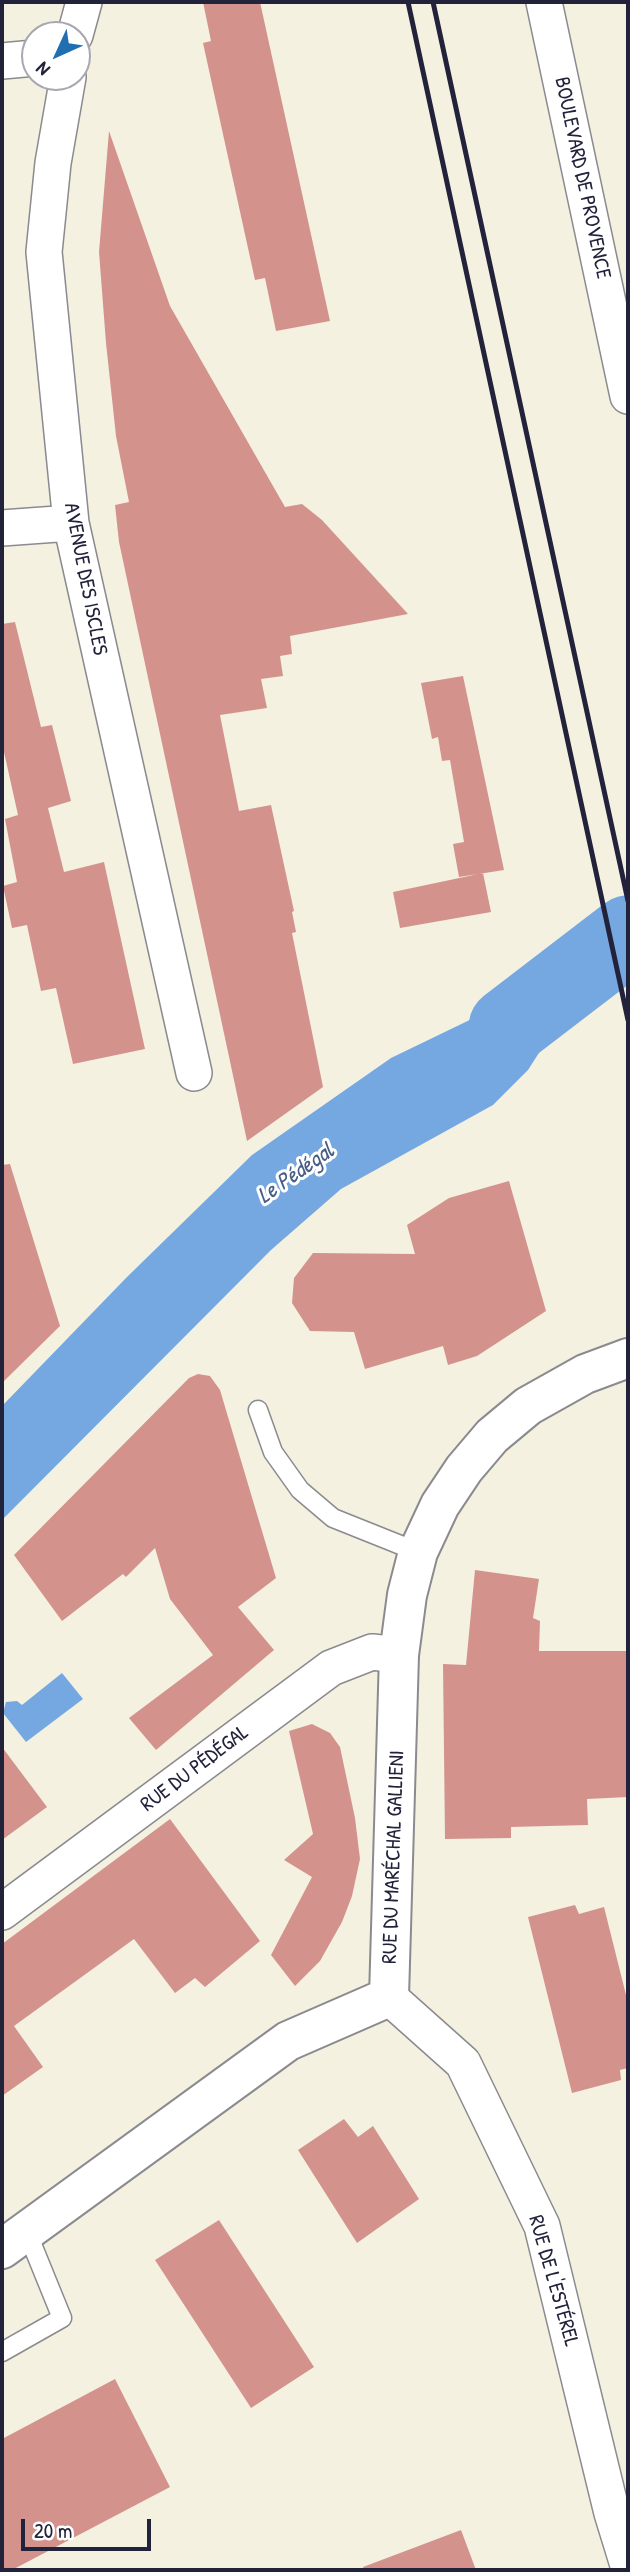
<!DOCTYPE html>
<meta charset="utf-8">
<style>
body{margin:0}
#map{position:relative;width:630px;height:2572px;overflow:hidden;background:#f4f1e1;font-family:"Patrick Hand",sans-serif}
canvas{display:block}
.frame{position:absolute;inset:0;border:4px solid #22223b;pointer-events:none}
.north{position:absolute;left:21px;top:21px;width:70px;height:70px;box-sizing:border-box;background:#fff;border:2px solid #a7a7b1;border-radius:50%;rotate:225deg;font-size:19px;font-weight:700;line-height:28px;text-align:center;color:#22223b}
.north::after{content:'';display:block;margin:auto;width:24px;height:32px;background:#1f6fb2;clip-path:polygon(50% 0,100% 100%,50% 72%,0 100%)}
.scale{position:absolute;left:21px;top:2519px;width:130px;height:32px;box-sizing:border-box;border:4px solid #22223b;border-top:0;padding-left:9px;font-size:21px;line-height:24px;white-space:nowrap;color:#22223b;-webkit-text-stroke:5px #fff;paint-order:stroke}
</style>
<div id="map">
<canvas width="630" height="2572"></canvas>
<div class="frame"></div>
<div class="north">N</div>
<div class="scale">20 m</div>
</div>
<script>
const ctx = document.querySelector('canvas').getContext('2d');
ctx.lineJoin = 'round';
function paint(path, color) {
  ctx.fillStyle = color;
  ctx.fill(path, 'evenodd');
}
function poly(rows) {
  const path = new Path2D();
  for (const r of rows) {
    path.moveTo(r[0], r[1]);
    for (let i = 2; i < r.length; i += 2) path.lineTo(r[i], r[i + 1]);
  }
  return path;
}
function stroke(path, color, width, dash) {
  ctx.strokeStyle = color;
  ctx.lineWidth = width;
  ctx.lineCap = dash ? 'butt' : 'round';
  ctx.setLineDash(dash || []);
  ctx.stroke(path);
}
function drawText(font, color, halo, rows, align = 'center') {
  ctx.font = font + ' "Patrick Hand",sans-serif';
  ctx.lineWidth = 6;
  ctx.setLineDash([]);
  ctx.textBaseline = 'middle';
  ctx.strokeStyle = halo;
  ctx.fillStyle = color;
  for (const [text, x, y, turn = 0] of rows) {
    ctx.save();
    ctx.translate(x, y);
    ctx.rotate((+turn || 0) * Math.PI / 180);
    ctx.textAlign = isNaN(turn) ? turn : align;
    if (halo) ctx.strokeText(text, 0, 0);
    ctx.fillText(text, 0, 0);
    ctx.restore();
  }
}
paint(poly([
 [587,931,603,990,560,1020,528,1070,493,1105,341,1189,271,1250,2,1520,2,1406,127,1277,252,1155,391,1058,511,1000],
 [62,1673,83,1699,26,1742,3,1713,6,1702,17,1701,22,1705]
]), '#75a8e1');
stroke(poly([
 [508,1027,628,935]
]), '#75a8e1', 79);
paint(poly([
 [203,2,260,2,330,321,276,331,265,278,255,280,203,43,211,41],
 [109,131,170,306,285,507,302,504,322,520,408,614,290,636,292,654,280,656,283,676,261,679,267,708,220,715,239,811,271,805,294,911,292,912,296,932,292,933,323,1087,247,1141,119,542,115,505,129,502,116,436,106,343,99,252],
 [15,622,41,727,52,725,71,801,48,808,64,872,104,862,145,1049,73,1064,56,988,41,991,27,925,12,928,3,886,17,882,5,819,18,815,2,743,2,624],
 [463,676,504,870,459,877,453,844,464,842,450,760,442,761,438,737,432,739,421,683],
 [483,873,491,912,400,928,393,892],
 [10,1164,60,1326,2,1383,2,1165],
 [509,1181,546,1311,477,1356,448,1365,443,1346,365,1369,354,1332,310,1331,292,1303,294,1278,313,1253,415,1254,407,1225,449,1198],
 [198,1374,210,1376,220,1390,276,1578,238,1607,274,1650,156,1750,129,1718,213,1655,170,1599,155,1548,126,1577,123,1574,62,1621,14,1555,189,1378],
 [475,1570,539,1579,533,1618,540,1621,539,1651,628,1651,628,1797,587,1799,588,1825,511,1827,511,1838,445,1839,443,1664,466,1665],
 [312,1724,330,1733,340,1747,355,1818,360,1859,352,1896,342,1922,320,1961,295,1986,271,1955,312,1877,284,1860,313,1834,289,1731],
 [2,1747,47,1807,2,1840],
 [170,1819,260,1941,205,1987,195,1978,175,1993,134,1939,14,2026,43,2067,2,2096,2,1944],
 [575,1905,579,1914,604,1907,628,2003,628,2068,620,2070,621,2080,572,2093,528,1917],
 [344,2119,358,2137,373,2126,419,2199,357,2243,298,2150],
 [219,2220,314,2367,251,2408,155,2260],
 [115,2379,170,2487,12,2570,2,2570,2,2439],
 [461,2530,476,2570,364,2570,363,2567]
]), '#d3938c');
const lane = poly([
 [258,1410,273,1452,300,1490,333,1518,418,1552],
 [2,2352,62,2318,27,2232]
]);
const street = poly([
 [544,2,628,396],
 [75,35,84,2],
 [2,61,35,58],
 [68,77,53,163,44,252,71,523,194,1073],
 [2,528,71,523],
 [2,1912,331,1668,372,1652,399,1655],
 [389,1997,463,2063,542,2226,612,2513,628,2565]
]);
const secondary = poly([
 [2,2249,288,2041,389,1997,399,1655,407,1595,418,1552,440,1505,464,1469,492,1436,528,1406,585,1374,628,1358]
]);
stroke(lane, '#8b8a8e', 21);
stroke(street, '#8b8a8e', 38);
stroke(secondary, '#8b8a8e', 42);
stroke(lane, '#fff', 18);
stroke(street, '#fff', 35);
stroke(secondary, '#fff', 38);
stroke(poly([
 [408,2,628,1020],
 [433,2,628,901]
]), '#22223b', 5);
drawText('21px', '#22223b', '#fff', [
 ["BOULEVARD DE PROVENCE",582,178,78],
 ["AVENUE DES ISCLES",85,579,79],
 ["RUE DU PÉDÉGAL",195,1769,-37],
 ["RUE DU MARÉCHAL GALLIENI",394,1857,-88],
 ["RUE DE L'ESTÉREL",553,2281,74]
]);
drawText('italic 23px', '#475e86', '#fff', [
 ["Le Pédégal",296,1174,-35]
]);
</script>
